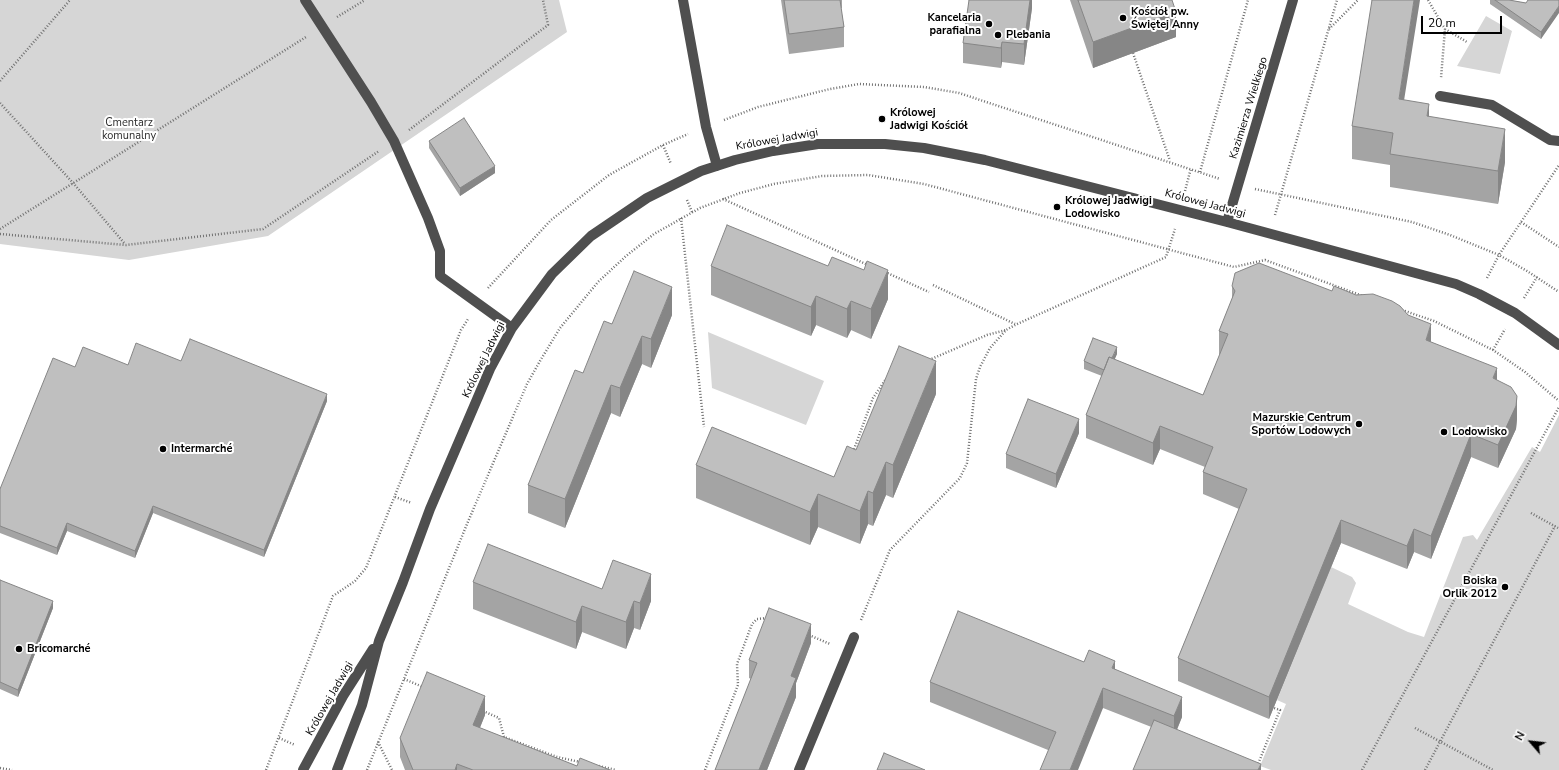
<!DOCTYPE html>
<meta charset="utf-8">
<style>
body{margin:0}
#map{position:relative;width:1559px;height:770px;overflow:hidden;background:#fff;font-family:"Nunito Sans",sans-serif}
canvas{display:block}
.north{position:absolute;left:1511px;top:722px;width:40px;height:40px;-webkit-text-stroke:3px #fff;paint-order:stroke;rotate:298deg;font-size:11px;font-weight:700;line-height:16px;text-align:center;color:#000}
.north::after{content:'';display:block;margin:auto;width:14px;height:18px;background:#000;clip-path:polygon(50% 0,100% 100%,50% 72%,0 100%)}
.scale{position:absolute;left:1421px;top:16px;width:81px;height:18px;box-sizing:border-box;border:2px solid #000;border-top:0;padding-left:5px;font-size:12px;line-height:14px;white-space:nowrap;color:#000;-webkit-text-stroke:3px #fff;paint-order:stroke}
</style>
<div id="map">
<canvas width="1559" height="770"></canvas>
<div class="north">N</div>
<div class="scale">20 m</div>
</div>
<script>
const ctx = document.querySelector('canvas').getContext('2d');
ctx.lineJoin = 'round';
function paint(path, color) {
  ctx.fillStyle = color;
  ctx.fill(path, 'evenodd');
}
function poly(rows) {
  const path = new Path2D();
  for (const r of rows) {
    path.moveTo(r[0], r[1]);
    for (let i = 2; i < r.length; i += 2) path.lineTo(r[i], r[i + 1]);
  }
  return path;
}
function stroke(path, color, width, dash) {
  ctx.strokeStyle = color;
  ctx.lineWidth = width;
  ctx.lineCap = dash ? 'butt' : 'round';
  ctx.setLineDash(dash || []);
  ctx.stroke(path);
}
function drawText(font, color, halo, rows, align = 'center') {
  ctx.font = font + ' "Nunito Sans",sans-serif';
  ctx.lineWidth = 4;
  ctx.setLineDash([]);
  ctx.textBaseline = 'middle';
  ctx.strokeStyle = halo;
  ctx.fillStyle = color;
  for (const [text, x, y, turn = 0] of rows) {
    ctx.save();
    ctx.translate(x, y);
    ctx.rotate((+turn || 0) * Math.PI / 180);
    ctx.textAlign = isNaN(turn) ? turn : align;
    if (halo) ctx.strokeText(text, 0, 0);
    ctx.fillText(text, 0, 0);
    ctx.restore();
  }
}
paint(poly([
 [0,0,559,0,567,32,268,236,129,260,0,244],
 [1486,16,1512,31,1500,74,1457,66],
 [708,332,824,381,806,425,712,388],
 [1559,415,1559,770,1271,770,1260,766,1286,704,1277,700,1331,567,1352,577,1356,583,1348,604,1408,632,1424,637,1463,537,1473,535,1477,540,1532,447,1540,452]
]), '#d6d6d6');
stroke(poly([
 [1428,0,1445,29,1441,78],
 [337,17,365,0],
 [1329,29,1358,0],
 [1445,29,1467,42],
 [1133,53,1170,161],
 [0,81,70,0],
 [0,103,74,184,125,244],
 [724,120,758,107,830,89,859,84,924,87,959,93,1220,179],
 [409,130,548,25,543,0],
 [663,145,671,164],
 [1200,172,1248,0],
 [1255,189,1412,222,1450,235,1499,255,1527,271,1559,292],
 [1185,191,1191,168],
 [723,199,868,265],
 [687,200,692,212],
 [1275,215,1337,0],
 [681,218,704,427],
 [1521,222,1559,247],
 [0,229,306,37],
 [0,234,126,245,263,229,379,151],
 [885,272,929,292],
 [1487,278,1499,255,1559,165],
 [933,285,1015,324],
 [488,288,551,220,609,175,663,145,688,134],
 [1524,298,1537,277],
 [1402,310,1434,321,1493,350,1525,372,1559,401],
 [1493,350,1505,329],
 [929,360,987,335,1006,330],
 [853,452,873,398,886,379],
 [395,497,412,503],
 [1531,513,1558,528],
 [861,620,890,550,960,478,967,463,976,379,980,367,990,348,1006,330,1015,325,1166,257,1175,229],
 [809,635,830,644],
 [404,679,423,687],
 [483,711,499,718,504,737,557,757,580,762],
 [1415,728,1493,770],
 [279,738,295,745],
 [378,742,392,770],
 [599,766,616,770],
 [0,768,12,770],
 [266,770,333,596,355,581,366,568,461,330,468,319],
 [367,770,467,524,527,384,540,361,560,328,598,282,626,256,654,234,700,208,740,193,774,184,822,176,868,175,924,184,1234,267,1265,260,1363,296],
 [705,770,738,685,737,664,752,624,757,619,767,618],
 [1259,770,1256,769,1280,710,1274,708],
 [1362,770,1559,407],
 [1425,770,1555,526]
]), '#717171', 2.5, [1, 2]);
stroke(poly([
 [305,0,371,102,394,141,428,218,440,251,440,276,512,328],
 [683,0,706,127,717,166],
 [1440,96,1492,105,1550,140,1559,141],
 [1227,222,1293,0],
 [303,770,343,696,373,649],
 [337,770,362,705,379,641,403,582,430,509,490,369,512,328,552,274,591,236,647,198,701,171,735,160,773,151,818,144,885,144,924,148,985,160,1227,222,1456,284,1479,294,1515,313,1559,345],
 [799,770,854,637]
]), '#4f4f4f', 10);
paint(poly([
 [781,0,842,0,842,8,841,8,844,27,844,47,789,54],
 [1032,0,1032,8,1024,65,1002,62,1001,68,963,63,963,43],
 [1070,0,1172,0,1176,37,1093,68],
 [1490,0,1509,0,1526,3,1559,0,1541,39,1490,4],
 [1404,100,1429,117,1505,162,1498,204,1390,187,1390,165,1352,159,1352,126],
 [429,141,495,173,460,196,429,148],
 [711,266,888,299,871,339,851,330,847,338,816,325,811,336,711,295],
 [1232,286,1431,342,1497,380,1517,419,1516,429,1498,468,1471,457,1431,559,1414,552,1407,569,1341,543,1269,719,1178,681,1178,658,1239,509,1203,494,1203,472,1205,467,1160,449,1153,465,1086,438,1086,415,1102,376,1084,369,1084,361,1117,354,1114,359,1203,395,1220,354,1219,354,1219,331,1232,299],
 [672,315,651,368,642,364,620,417,611,413,565,528,528,513,528,485,583,373,612,324],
 [181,361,327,401,264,557,153,513,135,558,67,531,57,555,0,533,0,489,75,367,128,365],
 [936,394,893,498,886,495,873,526,868,524,860,544,818,527,810,545,696,498,696,465,834,477,856,450],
 [1079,433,1056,488,1006,468,1006,454],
 [0,580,53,608,18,697,0,689],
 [473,582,602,589,651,601,640,630,634,628,626,649,582,632,576,649,473,609],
 [811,643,796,683,796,697,767,770,715,770,751,679,749,678,749,660],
 [1084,662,1115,669,1182,717,1177,730,1261,770,1103,708,1048,750,930,702,930,682],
 [485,715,480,728,577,766,610,770,405,770,400,757,400,738]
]), '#a4a4a4');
paint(poly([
 [1030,0,1032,0,1032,8,1024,65,1024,44],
 [1414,0,1420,0,1399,132,1399,99],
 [1559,6,1559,13,1541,39,1541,32],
 [1176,12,1176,37,1093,68,1093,42],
 [1002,42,1002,62,1001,68,1001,48],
 [1429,104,1429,137,1427,116],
 [1505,129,1505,162,1498,204,1498,171],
 [495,166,495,173,460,196,460,188],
 [888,270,888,299,871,339,871,309],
 [672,287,672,315,651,368,651,339],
 [816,296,816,325,811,336,811,307],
 [851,301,851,330,847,338,847,309],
 [1431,324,1431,347,1426,340],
 [642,336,642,364,620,417,620,388],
 [1117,347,1117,354,1107,378,1107,371],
 [936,361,936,394,893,498,893,465],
 [1497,368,1497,391,1493,378],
 [611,385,611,413,565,528,565,499],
 [327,394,327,401,264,557,264,550],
 [1517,396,1517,419,1516,429,1498,468,1498,445],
 [1079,419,1079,433,1056,488,1056,474],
 [1160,426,1160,449,1153,465,1153,443],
 [1471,434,1471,457,1431,559,1431,536],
 [886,462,886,495,873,526,873,493],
 [868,491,868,524,860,544,860,511],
 [818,494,818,527,810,545,810,512],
 [153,506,153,513,135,558,135,551],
 [1341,520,1341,543,1269,719,1269,697],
 [67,523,67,531,57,555,57,548],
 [1414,529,1414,552,1407,569,1407,546],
 [651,574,651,601,640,630,640,603],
 [53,601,53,608,18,697,18,690],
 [634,601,634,628,626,649,626,622],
 [582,606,582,632,576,649,576,622],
 [811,624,811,643,796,683,796,697,767,770,759,770,791,676],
 [1115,661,1115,681,1112,668],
 [1103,688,1103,708,1078,770,1070,770],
 [485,696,485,715,473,744,473,725],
 [1182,697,1182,717,1174,736,1174,716],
 [457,764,457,770,455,770],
 [1261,764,1261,770,1258,770]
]), '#868686');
const building = poly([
 [784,0,840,0,844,27,789,34,784,0],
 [969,0,1030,0,1024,44,1002,42,1001,48,963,43,969,0],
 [1078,0,1172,0,1176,12,1093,42,1078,0],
 [1372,0,1414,0,1399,99,1429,104,1427,116,1505,129,1498,171,1390,154,1393,133,1352,126,1372,0],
 [1495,0,1509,0,1526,3,1528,0,1559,0,1559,6,1541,32,1495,0],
 [464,118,495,166,460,188,429,141,464,118],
 [727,225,828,266,832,257,864,270,867,261,888,270,871,309,851,301,847,309,816,296,811,307,711,266,727,225],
 [1259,263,1332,291,1334,286,1356,295,1373,294,1392,301,1400,306,1408,315,1431,324,1426,340,1497,368,1493,378,1511,387,1517,396,1516,406,1498,445,1471,434,1431,536,1414,529,1407,546,1341,520,1269,697,1178,658,1247,489,1203,472,1213,447,1160,426,1153,443,1086,415,1109,357,1203,395,1228,334,1219,331,1235,291,1232,286,1235,273,1259,263],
 [634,271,672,287,651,339,642,336,620,388,611,385,565,499,528,485,575,370,583,373,604,321,612,324,634,271],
 [1093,338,1117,347,1112,358,1109,357,1104,370,1084,361,1093,338],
 [190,339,327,394,264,550,153,506,135,551,67,523,57,548,0,526,0,489,53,358,75,367,83,347,128,365,136,343,181,361,190,339],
 [899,346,936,361,893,465,886,462,873,493,868,491,860,511,818,494,810,512,696,465,712,427,834,477,847,446,856,450,899,346],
 [1028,399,1079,419,1056,474,1006,454,1028,399],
 [488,544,602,589,613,560,651,574,640,603,634,601,626,622,582,606,576,622,473,582,488,544],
 [0,580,53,601,18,690,0,682,0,580],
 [769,608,811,624,791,676,796,678,759,770,715,770,757,663,749,660,769,608],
 [958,611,1084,662,1089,650,1115,661,1112,668,1182,697,1174,716,1103,688,1070,770,1040,770,1056,732,930,682,958,611],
 [427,672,485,696,473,725,577,766,580,758,610,770,473,770,457,764,455,770,413,770,400,738,427,672],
 [1154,720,1261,764,1258,770,1133,770,1154,720],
 [884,753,925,770,877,770,884,753]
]);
paint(building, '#bfbfbf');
stroke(building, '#868686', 1);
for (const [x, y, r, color] of [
 [1123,18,4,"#000"],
 [989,24,4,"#000"],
 [998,35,4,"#000"],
 [882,119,4,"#000"],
 [1057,207,4,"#000"],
 [1359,424,4,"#000"],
 [1444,432,4,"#000"],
 [163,449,4,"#000"],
 [1505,587,4,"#000"],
 [19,649,4,"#000"]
]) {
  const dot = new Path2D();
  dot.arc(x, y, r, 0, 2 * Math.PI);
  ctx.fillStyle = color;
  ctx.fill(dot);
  stroke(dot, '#fff', 1.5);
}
drawText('bold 11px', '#000', '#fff', [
 ["Kościół pw.",1131,12],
 ["Świętej Anny",1131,25],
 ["Kancelaria",981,18,"right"],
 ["parafialna",981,31,"right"],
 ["Plebania",1006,35],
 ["Królowej",890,113],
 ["Jadwigi Kościół",890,126],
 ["Królowej Jadwigi",1065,201],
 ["Lodowisko",1065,214],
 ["Mazurskie Centrum",1351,418,"right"],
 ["Sportów Lodowych",1351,431,"right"],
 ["Lodowisko",1452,432],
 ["Intermarché",171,449],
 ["Boiska",1497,581,"right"],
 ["Orlik 2012",1497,594,"right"],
 ["Bricomarché",27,649]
], 'left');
drawText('11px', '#000', '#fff', [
 ["Kazimierza Wielkiego",1249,108,-73],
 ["Królowej Jadwigi",777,140,-10],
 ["Królowej Jadwigi",1205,204,15],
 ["Królowej Jadwigi",484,360,-64],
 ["Królowej Jadwigi",330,699,-60]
]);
drawText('11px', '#2d2d2d', '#fff', [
 ["Cmentarz",129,123],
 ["komunalny",129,136]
]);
</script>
